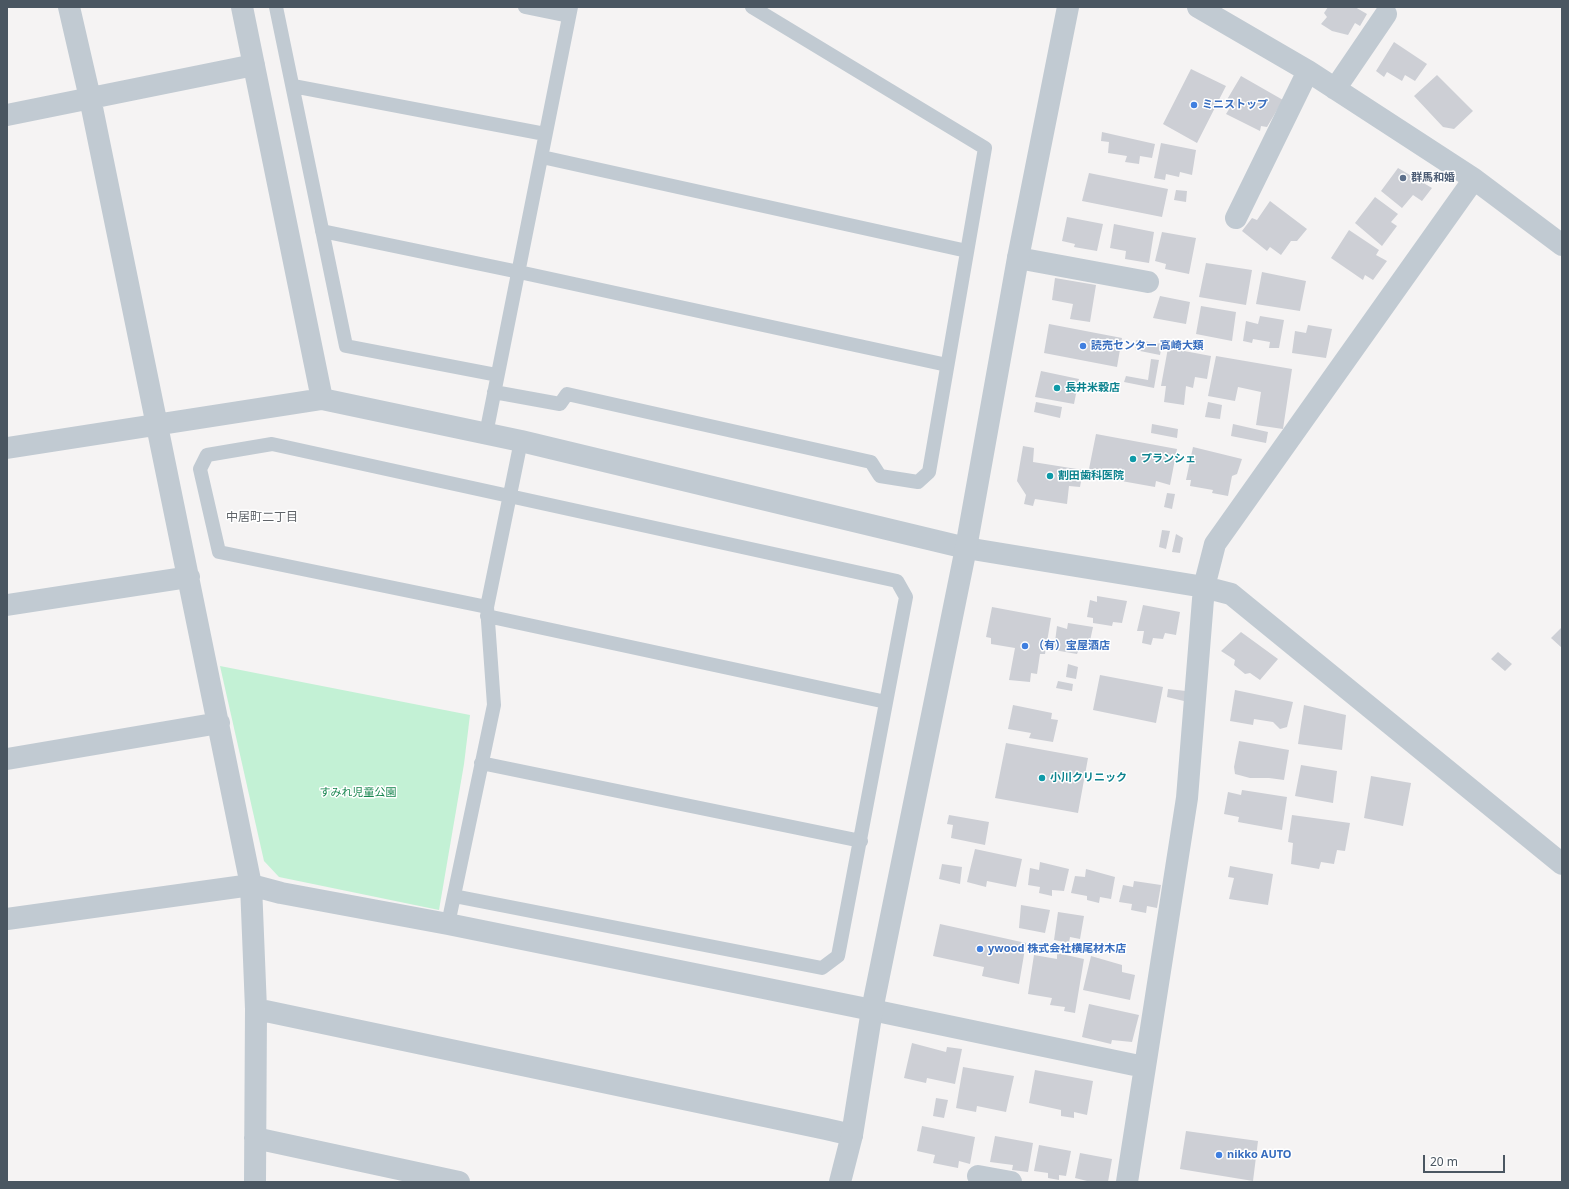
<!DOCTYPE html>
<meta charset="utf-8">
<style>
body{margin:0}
#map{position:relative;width:1569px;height:1189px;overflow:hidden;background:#f5f3f3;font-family:"Noto Sans",sans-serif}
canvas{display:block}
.frame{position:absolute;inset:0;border:8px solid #4a5661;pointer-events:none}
.scale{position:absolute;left:1423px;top:1155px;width:82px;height:18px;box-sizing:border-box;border:2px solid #4a5661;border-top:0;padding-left:5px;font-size:12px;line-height:14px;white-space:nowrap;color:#4a5661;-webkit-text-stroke:3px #fff;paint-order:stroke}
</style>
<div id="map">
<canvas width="1569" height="1189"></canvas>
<div class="frame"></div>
<div class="scale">20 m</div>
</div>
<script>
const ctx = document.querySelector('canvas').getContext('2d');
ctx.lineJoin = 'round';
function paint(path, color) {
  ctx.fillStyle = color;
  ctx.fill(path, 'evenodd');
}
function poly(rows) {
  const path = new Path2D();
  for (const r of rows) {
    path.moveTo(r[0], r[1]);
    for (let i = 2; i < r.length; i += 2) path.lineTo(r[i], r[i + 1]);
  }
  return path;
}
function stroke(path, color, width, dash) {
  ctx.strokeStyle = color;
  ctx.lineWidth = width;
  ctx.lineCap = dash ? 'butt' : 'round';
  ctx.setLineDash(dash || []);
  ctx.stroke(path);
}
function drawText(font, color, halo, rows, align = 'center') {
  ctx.font = font + ' "Noto Sans","Noto Sans JP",sans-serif';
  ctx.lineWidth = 3;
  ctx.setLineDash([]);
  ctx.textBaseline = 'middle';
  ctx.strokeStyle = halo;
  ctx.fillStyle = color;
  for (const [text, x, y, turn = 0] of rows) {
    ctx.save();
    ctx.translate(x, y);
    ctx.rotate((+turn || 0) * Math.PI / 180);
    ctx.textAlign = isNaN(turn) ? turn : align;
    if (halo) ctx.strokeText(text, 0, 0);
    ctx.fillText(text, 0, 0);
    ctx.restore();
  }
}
paint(poly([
 [220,666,470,715,464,764,439,910,279,877,264,861]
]), '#c3f1d5');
paint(poly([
 [1328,7,1355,7,1367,14,1360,26,1355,23,1348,35,1332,31,1321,24,1327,17,1324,13],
 [1394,42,1427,64,1415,81,1405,75,1402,81,1387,72,1384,77,1376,71],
 [1191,69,1226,86,1197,143,1163,124],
 [1437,75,1473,111,1454,129,1443,127,1414,96],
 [1241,76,1283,100,1267,127,1261,126,1260,131,1226,114,1231,106,1225,103],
 [1102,132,1155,144,1152,158,1140,156,1139,164,1125,162,1127,156,1108,153,1109,142,1101,141],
 [1161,143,1196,150,1192,175,1180,172,1179,177,1166,174,1165,180,1154,178],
 [1398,168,1432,188,1422,201,1413,195,1402,208,1381,191],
 [1089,173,1168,189,1162,217,1082,201],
 [1176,190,1187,191,1186,202,1174,200],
 [1375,197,1398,214,1391,222,1397,226,1382,246,1355,223],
 [1270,201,1307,229,1297,241,1291,241,1281,255,1270,247,1267,251,1242,231,1252,218,1257,220],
 [1067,217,1103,224,1097,251,1074,247,1075,244,1062,241],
 [1114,224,1154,232,1149,263,1125,259,1126,251,1110,248],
 [1349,230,1379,250,1376,255,1387,261,1373,280,1365,275,1363,280,1331,258],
 [1162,232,1196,238,1189,274,1165,269,1166,264,1155,261],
 [1206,263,1252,270,1246,305,1199,297],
 [1262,272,1306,281,1300,311,1256,304],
 [1055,278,1096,285,1090,322,1070,319,1073,304,1052,300],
 [1160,296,1190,302,1186,324,1153,318],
 [1201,306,1236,312,1232,341,1196,334],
 [1260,316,1284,320,1279,348,1269,348,1270,342,1253,339,1252,343,1243,341,1246,321,1258,324],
 [1049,324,1122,338,1117,367,1044,353],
 [1308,325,1332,329,1326,358,1292,353,1295,331,1306,333],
 [1136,340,1162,344,1160,355,1135,350],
 [1168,348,1211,356,1207,379,1195,377,1193,388,1186,386,1184,405,1164,402,1166,386,1161,386],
 [1216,356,1292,369,1283,429,1256,425,1261,392,1238,387,1235,401,1208,396],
 [1151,359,1159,360,1154,388,1124,382,1126,376,1148,380],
 [1041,371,1079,379,1074,404,1035,397],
 [1036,402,1062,407,1060,418,1034,412],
 [1208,402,1222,405,1220,419,1205,417],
 [1152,424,1178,429,1177,438,1151,433],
 [1233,424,1268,432,1266,443,1231,436],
 [1096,434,1177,449,1170,485,1156,481,1155,487,1099,477,1101,471,1089,469],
 [1023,446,1034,448,1033,462,1083,470,1080,487,1069,486,1067,504,1035,499,1033,506,1024,504,1026,495,1017,481],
 [1193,447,1242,459,1237,474,1232,476,1228,496,1212,493,1213,490,1190,486,1191,480,1186,480],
 [1167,493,1175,494,1172,509,1164,507],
 [1162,530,1170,531,1166,549,1159,547],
 [1176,534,1183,538,1180,553,1172,552],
 [1097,596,1127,601,1122,623,1113,622,1112,626,1093,623,1093,618,1087,617,1090,600,1097,602],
 [1143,605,1180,612,1176,635,1165,633,1163,639,1153,638,1151,645,1142,643,1144,631,1137,631],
 [992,607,1051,618,1045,654,1040,654,1037,674,1031,673,1030,682,1009,680,1015,648,991,644,991,638,986,637],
 [1068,623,1093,627,1088,650,1079,649,1077,654,1054,650,1057,626,1067,629],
 [1562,627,1562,648,1551,638],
 [1241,632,1278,659,1260,680,1250,673,1245,674,1234,665,1235,660,1221,651],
 [1498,652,1512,664,1505,671,1491,659],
 [1068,664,1078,667,1076,679,1066,677],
 [1100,675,1163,687,1156,723,1093,710],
 [1058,681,1073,684,1072,691,1056,688],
 [1168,689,1186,691,1184,701,1167,697],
 [1235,690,1293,702,1287,727,1280,729,1273,722,1254,719,1253,725,1230,721],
 [1013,705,1052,713,1051,719,1058,720,1053,742,1029,738,1031,733,1008,729],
 [1304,705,1346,715,1342,750,1298,744],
 [1239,741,1289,750,1284,780,1269,778,1250,778,1235,774,1234,767],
 [1006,743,1088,758,1078,813,995,798],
 [1301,765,1337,771,1333,803,1295,796],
 [1371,776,1411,783,1403,826,1364,818],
 [1242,790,1287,797,1282,830,1238,822,1239,817,1224,814,1228,792,1241,795],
 [949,815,989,822,985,845,951,838,953,825,947,824],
 [1292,815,1350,823,1345,851,1337,850,1334,864,1321,862,1319,869,1291,864,1293,843,1288,842],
 [975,849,1022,859,1016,887,987,881,986,887,967,882],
 [1040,862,1069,869,1064,891,1052,890,1052,896,1039,893,1040,887,1028,885,1030,868,1039,870],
 [942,864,962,867,960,884,939,879],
 [1230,866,1273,874,1268,905,1229,899,1234,878,1228,877],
 [1086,869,1115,877,1111,899,1100,897,1099,903,1087,900,1087,896,1071,893,1075,876,1085,877],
 [1134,881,1161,885,1157,908,1147,906,1146,913,1131,910,1132,904,1119,902,1123,885,1133,887],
 [1021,905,1050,910,1045,933,1019,928],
 [1058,912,1084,916,1080,939,1070,937,1069,943,1054,940],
 [940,924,1026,943,1019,984,982,976,984,967,933,956],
 [1057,953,1084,959,1075,1013,1064,1011,1065,1007,1050,1005,1052,998,1028,994,1034,955,1057,959],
 [1091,956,1122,965,1122,972,1135,975,1130,1000,1083,990],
 [1089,1004,1139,1015,1132,1042,1112,1040,1111,1044,1082,1037],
 [912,1043,946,1052,947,1047,962,1049,955,1084,927,1078,926,1083,904,1078],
 [963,1067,1014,1076,1006,1112,977,1106,976,1112,956,1108],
 [1035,1070,1093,1081,1087,1115,1074,1112,1074,1118,1061,1116,1061,1110,1029,1103],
 [936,1098,948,1100,944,1118,933,1116],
 [922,1126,975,1137,970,1164,959,1161,958,1168,933,1163,935,1155,917,1151],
 [1186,1131,1258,1141,1253,1181,1180,1169],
 [995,1136,1033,1143,1028,1172,1012,1170,1013,1165,990,1162],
 [1039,1145,1071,1151,1066,1176,1059,1175,1059,1180,1048,1178,1048,1173,1034,1171],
 [1080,1153,1112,1159,1108,1182,1091,1182,1075,1178]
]), '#cdcfd5');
stroke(poly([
 [276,7,346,346,497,375],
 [525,7,569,16],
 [293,86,545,134],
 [542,157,967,251],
 [322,231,519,272,947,365],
 [494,392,560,404,567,394,871,462,880,476,918,482,929,472,985,148,752,7],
 [486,434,571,7],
 [487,616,886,702],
 [481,763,861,841],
 [454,896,822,968,838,956,906,597,897,581,272,444,207,455,200,469,219,552,487,607],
 [448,924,494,705,487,607,521,441]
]), '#c1cad2', 14);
stroke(poly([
 [69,7,90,98,251,885,256,1009,255,1182],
 [242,7,322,399],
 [1198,7,1308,71,1474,179,1562,245],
 [1335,89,1386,14],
 [7,115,254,65],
 [1236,218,1308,71],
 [1018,258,1148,282],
 [7,448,322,399,521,441,966,548,1204,587,1231,594,1562,864],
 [7,605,189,577],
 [7,759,219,723],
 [7,919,251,885,281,893,448,924,872,1010,1144,1067],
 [256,1009,826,1129,852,1135],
 [255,1138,459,1182],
 [978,1176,1011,1182],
 [1127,1182,1187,798,1204,587,1215,544,1474,179]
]), '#c1cad2', 22);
stroke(poly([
 [840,1182,852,1135,872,1010,966,548,1018,258,1068,7]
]), '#c1cad2', 22);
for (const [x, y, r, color] of [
 [1194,105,4,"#3f7fe0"],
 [1403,178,4,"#5c6f8a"],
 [1083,346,4,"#3f7fe0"],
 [1057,388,4,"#0f9aa8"],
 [1133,459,4,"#0f9aa8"],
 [1050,476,4,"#0f9aa8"],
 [1025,646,4,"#3f7fe0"],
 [1042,778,4,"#0f9aa8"],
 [980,949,4,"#3f7fe0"],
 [1219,1155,4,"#3f7fe0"]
]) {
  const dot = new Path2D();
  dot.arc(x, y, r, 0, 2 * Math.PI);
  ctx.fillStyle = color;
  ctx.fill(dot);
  stroke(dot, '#fff', 1.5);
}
drawText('bold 11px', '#366cbe', '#fff', [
 ["ミニストップ",1202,105],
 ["読売センター 高崎大類",1091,346],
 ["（有）宝屋酒店",1033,646],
 ["ywood 株式会社横尾材木店",988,949],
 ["nikko AUTO",1227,1155]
], 'left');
drawText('bold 11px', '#4e5e75', '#fff', [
 ["群馬和婚",1411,178]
], 'left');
drawText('bold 11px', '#0d838f', '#fff', [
 ["長井米穀店",1065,388],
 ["プランシェ",1141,459],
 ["割田歯科医院",1058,476],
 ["小川クリニック",1050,778]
], 'left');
drawText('11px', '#17864f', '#fff', [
 ["すみれ児童公園",358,793]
]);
drawText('12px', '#5f6368', '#fff', [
 ["中居町二丁目",262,518]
]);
</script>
